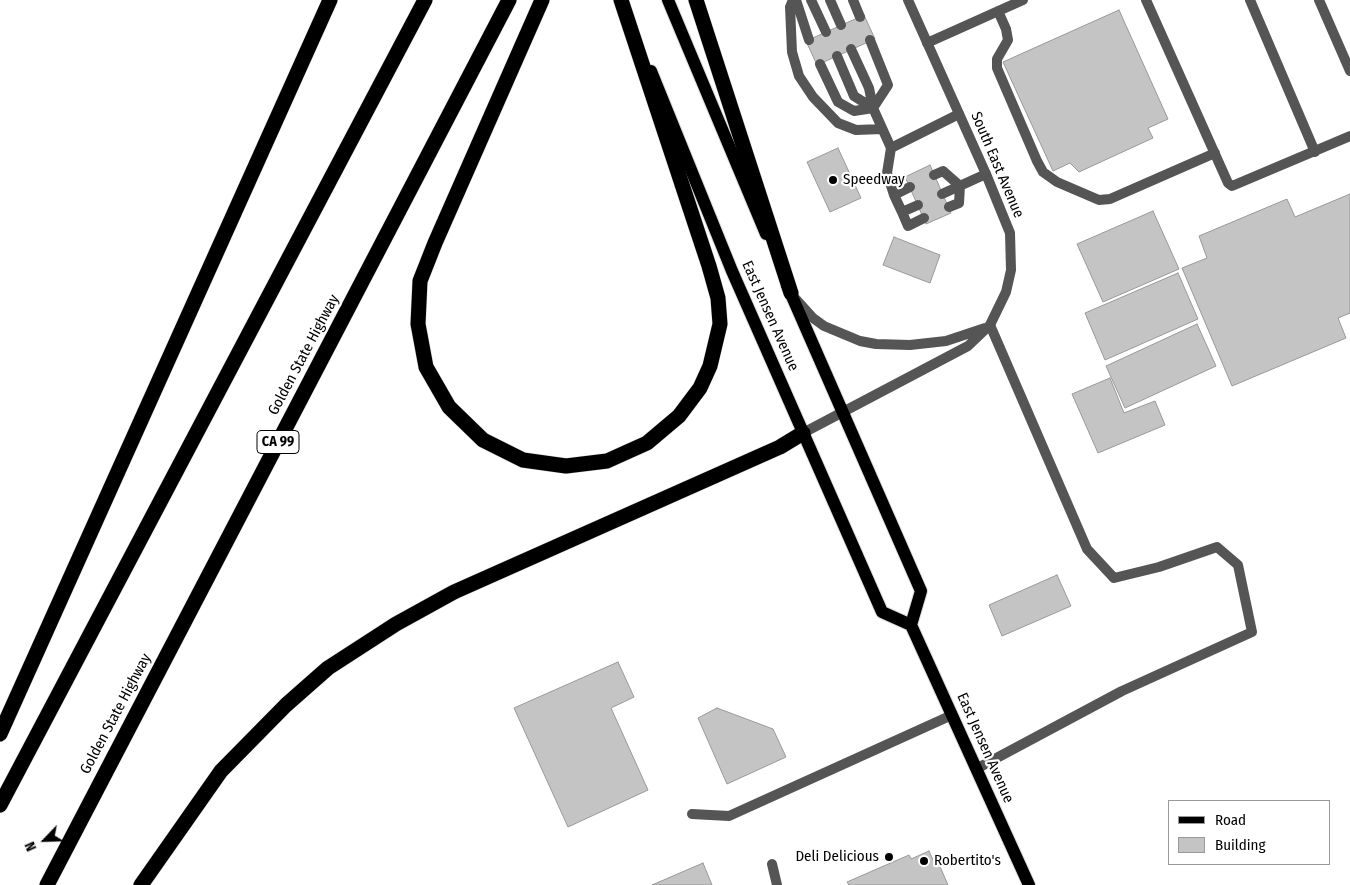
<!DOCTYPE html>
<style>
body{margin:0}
#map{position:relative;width:1350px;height:885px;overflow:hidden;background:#fff;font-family:"Fira Sans Condensed",sans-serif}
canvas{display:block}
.legend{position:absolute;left:1168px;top:800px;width:162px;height:65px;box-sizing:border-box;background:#fff;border:1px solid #999;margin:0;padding:6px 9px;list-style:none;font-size:15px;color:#000}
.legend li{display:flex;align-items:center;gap:10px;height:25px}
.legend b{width:25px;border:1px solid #999}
.north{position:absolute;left:20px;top:815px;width:50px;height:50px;-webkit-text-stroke:4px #fff;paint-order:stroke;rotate:246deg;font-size:14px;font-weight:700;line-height:20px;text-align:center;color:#000}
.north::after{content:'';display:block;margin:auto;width:18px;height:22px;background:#000;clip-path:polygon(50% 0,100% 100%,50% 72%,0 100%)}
</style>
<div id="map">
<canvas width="1350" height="885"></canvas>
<ul class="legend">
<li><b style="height:6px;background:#000"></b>Road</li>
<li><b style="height:14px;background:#c4c4c4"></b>Building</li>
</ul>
<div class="north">N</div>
</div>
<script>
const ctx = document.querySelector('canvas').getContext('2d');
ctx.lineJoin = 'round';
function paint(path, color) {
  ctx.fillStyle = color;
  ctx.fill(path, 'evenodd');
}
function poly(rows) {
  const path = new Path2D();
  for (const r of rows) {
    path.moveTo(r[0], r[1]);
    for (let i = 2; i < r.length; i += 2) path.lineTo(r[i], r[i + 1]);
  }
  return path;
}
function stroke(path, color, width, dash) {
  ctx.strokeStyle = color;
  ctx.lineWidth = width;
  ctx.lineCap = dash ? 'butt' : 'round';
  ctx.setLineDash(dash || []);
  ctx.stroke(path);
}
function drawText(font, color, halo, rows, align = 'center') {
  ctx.font = font + ' "Fira Sans Condensed",sans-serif';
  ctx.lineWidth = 4.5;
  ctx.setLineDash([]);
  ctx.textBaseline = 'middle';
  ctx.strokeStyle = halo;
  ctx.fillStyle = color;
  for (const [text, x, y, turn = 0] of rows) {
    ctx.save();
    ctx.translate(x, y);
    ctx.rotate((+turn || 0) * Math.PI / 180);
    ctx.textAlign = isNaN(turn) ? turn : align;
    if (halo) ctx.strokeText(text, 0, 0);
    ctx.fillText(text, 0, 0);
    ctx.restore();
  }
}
const building = poly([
 [1119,10,1168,119,1148,128,1153,138,1079,172,1070,163,1053,171,1003,62,1119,10],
 [864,15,875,39,817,65,806,41,864,15],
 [838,148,861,198,830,212,807,162,838,148],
 [930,165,951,213,926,224,905,177,930,165],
 [1350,194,1350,313,1338,318,1346,338,1232,386,1182,268,1207,258,1199,236,1287,199,1295,217,1350,194],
 [1153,211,1179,269,1103,302,1077,244,1153,211],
 [894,237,940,255,930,283,883,265,894,237],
 [1178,273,1198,319,1105,360,1085,313,1178,273],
 [1197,324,1216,366,1125,408,1106,366,1197,324],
 [1110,378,1124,413,1155,401,1165,425,1098,453,1072,394,1110,378],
 [1057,575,1071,606,1002,636,989,605,1057,575],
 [618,662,634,697,611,708,648,790,568,827,514,708,618,662],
 [717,708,773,729,786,757,727,784,698,718,717,708],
 [929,851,935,864,938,862,948,885,849,885,847,882,909,855,911,859,929,851],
 [703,863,712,885,652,885,703,863]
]);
paint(building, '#c4c4c4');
stroke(building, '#999', 1);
const primary = poly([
 [668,0,766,234],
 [651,71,732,271,882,612,911,625],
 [787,285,921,591,911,625,1029,885]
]);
const highway = poly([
 [542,0,435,243,420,281,418,324,426,367,449,407,483,440,523,460,566,466,607,461,647,443,679,416,700,388,710,366,720,324,718,298,709,266,621,0],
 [696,0,791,293],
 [0,734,330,0],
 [0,805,425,0],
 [47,885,509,0],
 [141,885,221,771,286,705,328,668,396,624,454,592,780,447,803,433]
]);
stroke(primary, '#dbdbdb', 14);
stroke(highway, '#dbdbdb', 16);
stroke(poly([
 [793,0,790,7,792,52,799,76,813,97,838,123,856,130,882,129],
 [796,0,809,40],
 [811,0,826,32],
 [830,0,841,25],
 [853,0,860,17],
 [1146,0,1228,183,1232,186,1350,136],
 [1250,0,1315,152],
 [1319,0,1350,71],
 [998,11,1006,29,1008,40,997,59,997,68,1037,161,1043,172,1057,182,1099,200,1110,199,1215,153],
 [927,43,1023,0],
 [851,49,869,88,873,108,891,148],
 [837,56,854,96,873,108],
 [820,64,838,102,854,111,873,108,888,85,870,40],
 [934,175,943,171,960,186,959,203,949,207],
 [942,194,986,174],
 [894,195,910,187],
 [918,205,902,212,894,195,887,173,891,148,959,114],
 [902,212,908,226,924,218],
 [976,769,1122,691,1252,632,1238,565,1217,547,1159,567,1114,578,1087,549,990,325],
 [692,814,729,816,952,715],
 [772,864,777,885]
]), '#555', 10);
stroke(poly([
 [794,297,813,318,824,326,860,341,876,344,910,345,946,341,985,328],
 [803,433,968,346,990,325,1006,292,1011,270,1010,233,986,174,908,0]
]), '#555', 10);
stroke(primary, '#000', 12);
stroke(highway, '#000', 15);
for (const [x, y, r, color] of [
 [833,180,5,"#000"],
 [889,857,5,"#000"],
 [924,861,5,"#000"]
]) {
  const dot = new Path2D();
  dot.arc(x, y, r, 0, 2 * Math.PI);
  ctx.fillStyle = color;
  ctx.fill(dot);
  stroke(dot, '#fff', 2);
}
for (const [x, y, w] of [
 [278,442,42]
]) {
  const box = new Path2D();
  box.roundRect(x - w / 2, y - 11.5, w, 23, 4);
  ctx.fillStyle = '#fff';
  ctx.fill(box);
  stroke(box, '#000', 1);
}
drawText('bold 14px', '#000', null, [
 ["CA 99",278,442]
]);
drawText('15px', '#000', '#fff', [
 ["South East Avenue",997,165,67],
 ["East Jensen Avenue",770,316,66],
 ["Golden State Highway",304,355,-62],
 ["Golden State Highway",116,714,-62],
 ["East Jensen Avenue",985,748,66]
]);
drawText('15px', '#000', '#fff', [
 ["Speedway",843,180],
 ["Deli Delicious",879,857,"right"],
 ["Robertito's",934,861]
], 'left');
</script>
